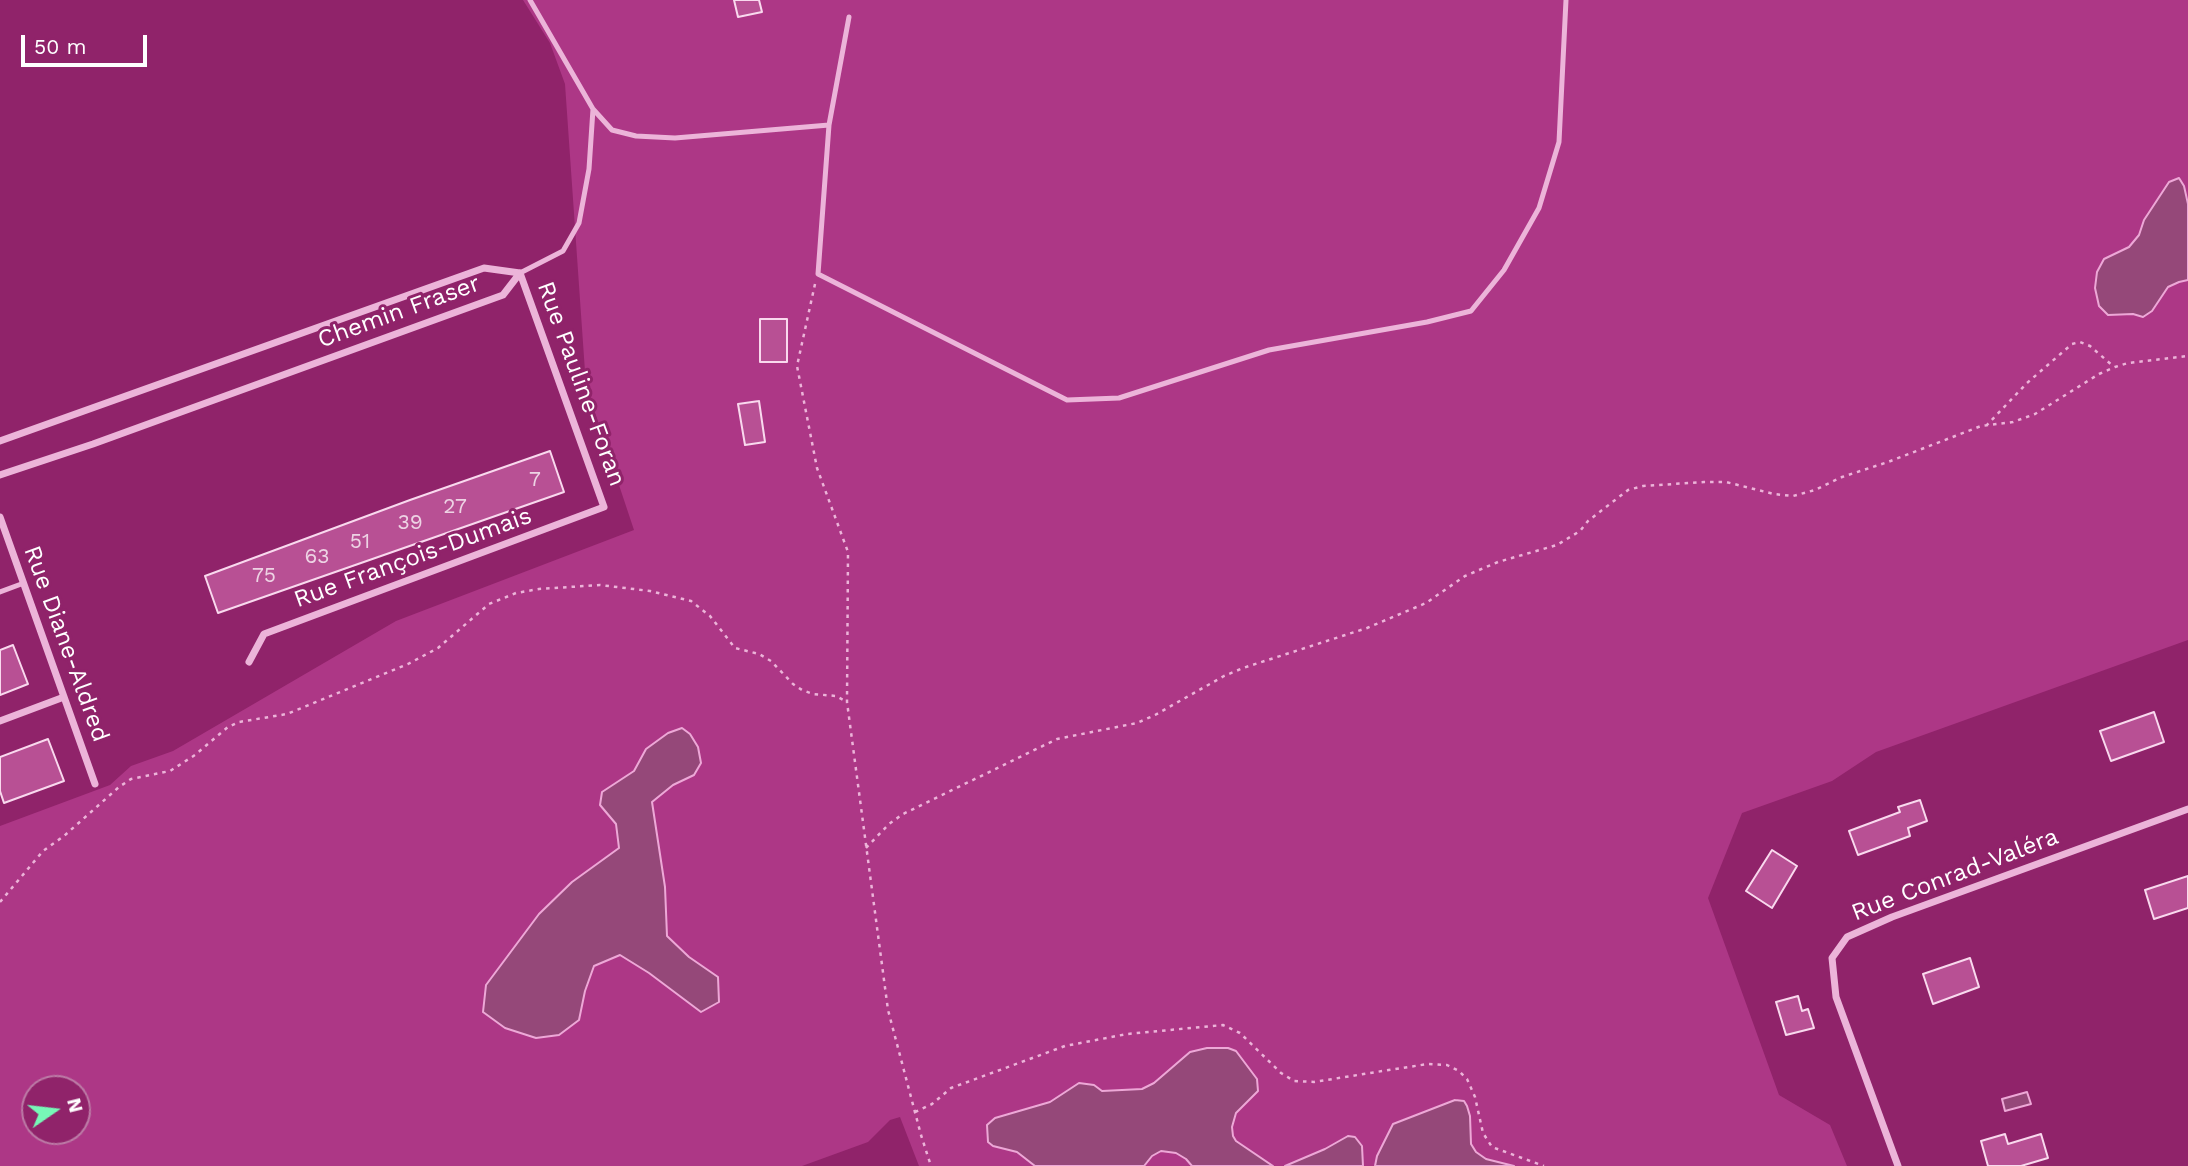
<!DOCTYPE html>
<meta charset="utf-8">
<style>
body{margin:0}
#map{position:relative;width:2188px;height:1166px;overflow:hidden;background:#90236a;font-family:"Work Sans",sans-serif}
canvas{display:block}
.north{position:absolute;left:21px;top:1075px;width:70px;height:70px;box-sizing:border-box;background:#90236a;border:2px solid #bc7ba6;border-radius:50%;rotate:76deg;font-size:19px;font-weight:700;line-height:28px;text-align:center;color:#fff}
.north::after{content:'';display:block;margin:auto;width:24px;height:32px;background:#77f7b7;clip-path:polygon(50% 0,100% 100%,50% 72%,0 100%)}
.scale{position:absolute;left:21px;top:35px;width:126px;height:32px;box-sizing:border-box;border:4px solid #fff;border-top:0;padding-left:9px;font-size:21px;line-height:24px;white-space:nowrap;color:#fff;-webkit-text-stroke:5px #90236a;paint-order:stroke}
</style>
<div id="map">
<canvas width="2188" height="1166"></canvas>
<div class="north">N</div>
<div class="scale">50 m</div>
</div>
<script>
const ctx = document.querySelector('canvas').getContext('2d');
ctx.lineJoin = 'round';
function paint(path, color) {
  ctx.fillStyle = color;
  ctx.fill(path, 'evenodd');
}
function poly(rows) {
  const path = new Path2D();
  for (const r of rows) {
    path.moveTo(r[0], r[1]);
    for (let i = 2; i < r.length; i += 2) path.lineTo(r[i], r[i + 1]);
  }
  return path;
}
function stroke(path, color, width, dash) {
  ctx.strokeStyle = color;
  ctx.lineWidth = width;
  ctx.lineCap = dash ? 'butt' : 'round';
  ctx.setLineDash(dash || []);
  ctx.stroke(path);
}
function drawText(font, color, halo, rows, align = 'center') {
  ctx.font = font + ' "Work Sans",sans-serif';
  ctx.lineWidth = 6;
  ctx.setLineDash([]);
  ctx.textBaseline = 'middle';
  ctx.strokeStyle = halo;
  ctx.fillStyle = color;
  for (const [text, x, y, turn = 0] of rows) {
    ctx.save();
    ctx.translate(x, y);
    ctx.rotate((+turn || 0) * Math.PI / 180);
    ctx.textAlign = isNaN(turn) ? turn : align;
    if (halo) ctx.strokeText(text, 0, 0);
    ctx.fillText(text, 0, 0);
    ctx.restore();
  }
}
paint(poly([
 [523,0,2188,0,2188,640,1876,752,1832,781,1742,813,1708,898,1779,1095,1830,1125,1847,1166,919,1166,900,1117,890,1120,868,1142,802,1166,0,1166,0,826,110,785,131,766,173,751,396,621,634,530,586,386,565,84,550,43],
 [35,1089,77,1089,77,1131,35,1131]
]), '#ad3786');
const water = poly([
 [2179,178,2184,186,2188,204,2188,280,2179,282,2168,287,2152,311,2143,317,2133,314,2108,315,2099,306,2095,288,2097,272,2104,259,2129,247,2139,235,2144,220,2169,182,2179,178],
 [682,728,690,734,698,747,701,763,694,775,673,785,652,802,665,887,667,936,689,957,718,977,719,1002,701,1012,649,973,620,955,594,966,585,991,579,1020,559,1035,536,1038,505,1028,483,1012,486,985,539,914,572,882,619,848,616,824,600,805,602,792,634,771,646,749,668,733,682,728],
 [1207,1048,1228,1048,1236,1051,1257,1079,1258,1091,1236,1113,1232,1127,1233,1136,1236,1141,1273,1166,1192,1166,1186,1159,1176,1153,1161,1151,1152,1156,1144,1166,1035,1166,1017,1152,993,1146,988,1142,987,1125,995,1118,1050,1102,1079,1083,1094,1085,1102,1091,1142,1089,1154,1083,1190,1052,1207,1048],
 [2027,1092,2031,1104,2005,1111,2002,1099,2027,1092],
 [1455,1100,1464,1101,1467,1106,1470,1116,1471,1144,1476,1152,1486,1159,1514,1166,1375,1166,1377,1156,1393,1124,1455,1100],
 [1348,1136,1355,1137,1362,1146,1363,1166,1285,1166,1325,1149,1348,1136]
]);
paint(water, '#954879');
stroke(water, '#eda8d7', 2);
const building = poly([
 [734,0,759,0,762,12,738,17,734,0],
 [760,319,787,319,787,362,760,362,760,319],
 [759,401,765,442,745,445,738,404,759,401],
 [550,451,564,492,218,613,205,576,410,500,550,451],
 [13,645,28,684,0,695,0,650,13,645],
 [2154,712,2164,742,2111,761,2100,731,2154,712],
 [48,739,64,781,4,803,0,791,0,757,48,739],
 [1920,800,1927,821,1908,828,1910,836,1858,855,1849,831,1900,812,1898,807,1920,800],
 [1772,850,1797,866,1772,908,1746,891,1772,850],
 [2188,876,2188,908,2154,919,2145,890,2188,876],
 [1970,958,1979,987,1933,1004,1923,974,1970,958],
 [1798,996,1802,1011,1808,1009,1814,1028,1786,1035,1776,1002,1798,996],
 [2005,1134,2008,1144,2041,1134,2048,1158,2021,1166,1988,1166,1981,1141,2005,1134]
]);
paint(building, '#b85094');
stroke(building, '#f9d9ee', 2);
stroke(poly([
 [815,284,797,366,817,468,848,552,847,702,888,1010,921,1135,931,1166],
 [1986,426,2027,383,2072,344,2080,342,2090,346,2113,366],
 [866,848,889,824,903,814,1057,739,1137,723,1155,715,1224,676,1243,668,1367,628,1426,603,1465,576,1498,562,1557,545,1580,531,1588,521,1628,490,1643,486,1704,482,1726,482,1774,494,1793,496,1815,490,1842,477,1888,462,1981,426,2013,422,2035,414,2099,374,2115,367,2128,363,2188,356],
 [0,902,43,851,64,836,119,787,131,779,170,771,195,755,228,727,239,722,287,714,408,664,438,648,489,604,516,593,539,589,600,585,650,591,691,601,710,616,735,648,759,654,771,661,793,684,802,690,813,694,836,696,847,702],
 [915,1112,932,1104,951,1088,1065,1046,1127,1034,1223,1025,1240,1033,1281,1073,1294,1081,1314,1082,1395,1069,1428,1064,1447,1065,1459,1071,1467,1079,1475,1097,1483,1133,1492,1147,1544,1166]
]), '#ecb4d9', 2.5, [3.5, 5]);
stroke(poly([
 [530,0,593,109],
 [849,17,829,125,818,274,1067,400,1119,398,1269,350,1427,322,1471,311,1504,270,1539,208,1559,142,1566,0],
 [520,273,563,251,579,223,589,169,593,109,612,130,636,136,675,138,829,125],
 [0,592,24,583]
]), '#ecb4d9', 5);
stroke(poly([
 [0,441,484,268,520,273],
 [0,475,93,444,503,295,520,273],
 [0,517,95,784],
 [249,662,264,634,604,507,520,273],
 [0,721,64,697],
 [1898,1166,1836,997,1832,958,1847,937,1892,917,2188,809]
]), '#ecb4d9', 7);
drawText('21px', '#edd3e4', null, [
 ["7",535,480],
 ["27",455,507],
 ["39",410,523],
 ["51",360,542],
 ["63",317,557],
 ["75",264,576]
]);
drawText('24px', '#fff', '#90236a', [
 ["Chemin Fraser",399,312,-20],
 ["Rue Pauline-Foran",581,384,70],
 ["Rue François-Dumais",413,558,-20],
 ["Rue Diane-Aldred",66,644,70],
 ["Rue Conrad-Valéra",1955,875,-21]
]);
</script>
